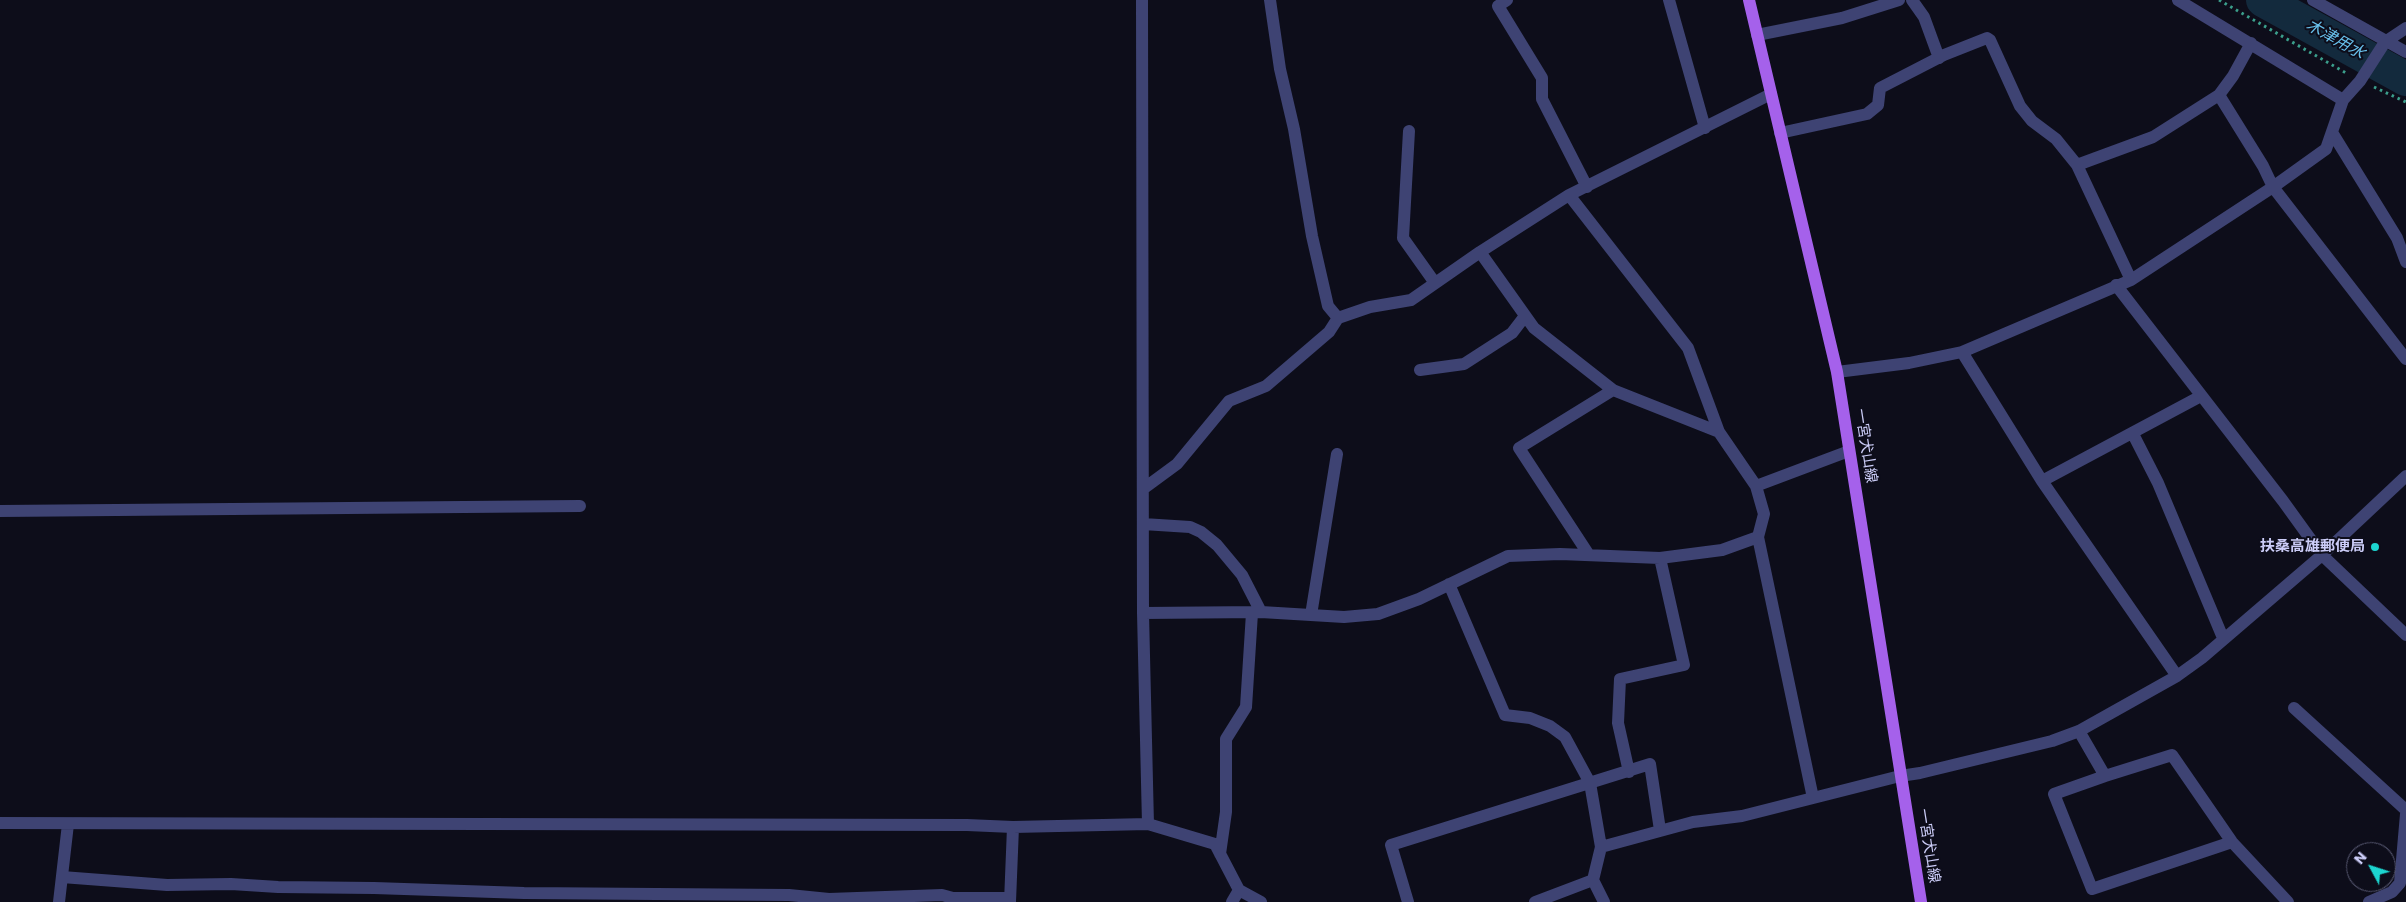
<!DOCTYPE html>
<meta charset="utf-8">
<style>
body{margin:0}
#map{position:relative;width:2406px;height:902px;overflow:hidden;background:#0d0d1a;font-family:Poppins,sans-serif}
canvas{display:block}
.north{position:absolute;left:2346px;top:842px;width:50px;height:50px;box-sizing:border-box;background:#0d0d1a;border:1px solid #595a73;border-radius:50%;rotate:310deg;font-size:14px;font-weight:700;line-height:20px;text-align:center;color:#cccdf8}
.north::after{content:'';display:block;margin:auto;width:18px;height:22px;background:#1cd5d0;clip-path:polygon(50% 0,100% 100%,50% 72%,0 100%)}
</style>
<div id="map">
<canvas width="2406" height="902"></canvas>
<div class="north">N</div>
</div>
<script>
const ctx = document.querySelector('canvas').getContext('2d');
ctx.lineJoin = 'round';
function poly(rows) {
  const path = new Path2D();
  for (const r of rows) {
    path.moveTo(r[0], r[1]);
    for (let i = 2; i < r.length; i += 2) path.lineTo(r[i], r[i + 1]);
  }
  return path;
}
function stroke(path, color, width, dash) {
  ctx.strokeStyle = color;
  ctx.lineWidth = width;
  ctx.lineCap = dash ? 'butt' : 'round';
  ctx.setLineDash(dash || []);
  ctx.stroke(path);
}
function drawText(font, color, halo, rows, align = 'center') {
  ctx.font = font + ' Poppins,"Noto Sans JP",sans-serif';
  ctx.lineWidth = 4;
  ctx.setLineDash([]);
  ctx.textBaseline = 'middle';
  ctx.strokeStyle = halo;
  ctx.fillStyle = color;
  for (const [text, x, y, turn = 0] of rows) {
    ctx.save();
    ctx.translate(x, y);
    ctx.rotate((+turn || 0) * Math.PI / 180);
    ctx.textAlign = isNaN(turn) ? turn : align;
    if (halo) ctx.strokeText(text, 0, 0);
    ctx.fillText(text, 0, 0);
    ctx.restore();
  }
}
stroke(poly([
 [2263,0,2406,79]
]), '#132a3d', 34);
stroke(poly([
 [2219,0,2346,73],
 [2374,87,2406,102]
]), '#3b9e8b', 3, [2.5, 4]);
stroke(poly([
 [1142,0,1143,613,1148,824],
 [1270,0,1280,69,1294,129,1312,236,1328,306,1338,318],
 [1507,0,1498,6,1542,78,1542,99,1587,187],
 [1669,0,1705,128],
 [1912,0,1924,17,1939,58],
 [2178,0,2343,100],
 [2313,0,2406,52],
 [1757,35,1842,18,1899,0],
 [2219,95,2233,76,2251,43],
 [1409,131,1403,238,1435,283],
 [1780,133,1867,114,1878,105,1880,88,1944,55,1987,38,1990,40,2020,106,2032,121,2056,139,2077,165],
 [2333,134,2397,238,2406,262],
 [1569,195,1771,94],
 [2131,280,2077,165,2153,137,2219,95,2263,166,2273,187,2406,359],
 [2116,285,2283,501,2322,555,2406,635],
 [1962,352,2042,481,2177,676],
 [1420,370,1464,364,1512,333,1525,316],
 [1837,372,1909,363,1962,352,2131,280,2273,187,2326,149,2343,100,2360,81,2385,42,2406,28],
 [1719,432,1688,348,1569,195,1480,252,1534,328,1613,390,1719,432,1756,486],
 [2133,434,2158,483,2223,638],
 [2042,481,2201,396],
 [1143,489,1177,464,1229,401,1266,386,1329,332,1338,318,1370,307,1411,300,1480,252],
 [0,511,580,506],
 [1143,524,1190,527,1201,532,1217,545,1242,575,1261,612],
 [1758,537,1813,798],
 [1589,555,1519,448,1613,390],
 [1449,584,1505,715,1530,718,1550,726,1565,737,1590,783,1601,847],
 [1143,613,1261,612,1344,617,1378,614,1419,599,1508,556,1560,554,1660,558,1722,550,1758,537,1764,514,1756,486,1849,451],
 [1311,615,1337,454],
 [2294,708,2406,810],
 [2079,731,2105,776,2172,755,2232,842,2288,902],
 [1629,772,1618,723,1620,679,1684,665,1660,558],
 [2105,776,2054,794,2092,889,2232,842],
 [0,823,967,825,1013,827,1148,824,1215,844,1239,890,1261,902],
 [1220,854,1226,812,1226,739,1246,707,1252,613],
 [62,877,167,885,231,884,278,887,374,888,524,893,789,895,829,899,942,895,953,898,1010,898],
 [1593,880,1604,902],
 [59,902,68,824],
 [1010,902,1013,827],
 [1232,902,1239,890],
 [1408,902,1391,845,1650,764,1660,830],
 [1535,902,1593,880,1601,847,1693,822,1742,816,1900,776,1920,773,2052,741,2079,731,2177,676,2202,658,2322,555,2406,476],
 [2369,902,2392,892,2400,883,2406,814]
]), '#3e4373', 12);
stroke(poly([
 [1749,0,1837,372,1921,902]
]), '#a561eb', 12);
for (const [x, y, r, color] of [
 [2375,547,5,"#1cd5d0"]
]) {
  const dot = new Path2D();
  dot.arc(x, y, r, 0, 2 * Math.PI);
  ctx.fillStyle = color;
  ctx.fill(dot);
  stroke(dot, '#0d0d1a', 2);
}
drawText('15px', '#cccdf8', '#0d0d1a', [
 ["一宮犬山線",1865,446,81],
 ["一宮犬山線",1928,846,81]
]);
drawText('bold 15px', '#cccdf8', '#0d0d1a', [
 ["扶桑高雄郵便局",2365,547]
], 'right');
drawText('italic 16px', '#68c0eb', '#0d0d1a', [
 ["木津用水",2335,40,29]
]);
</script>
